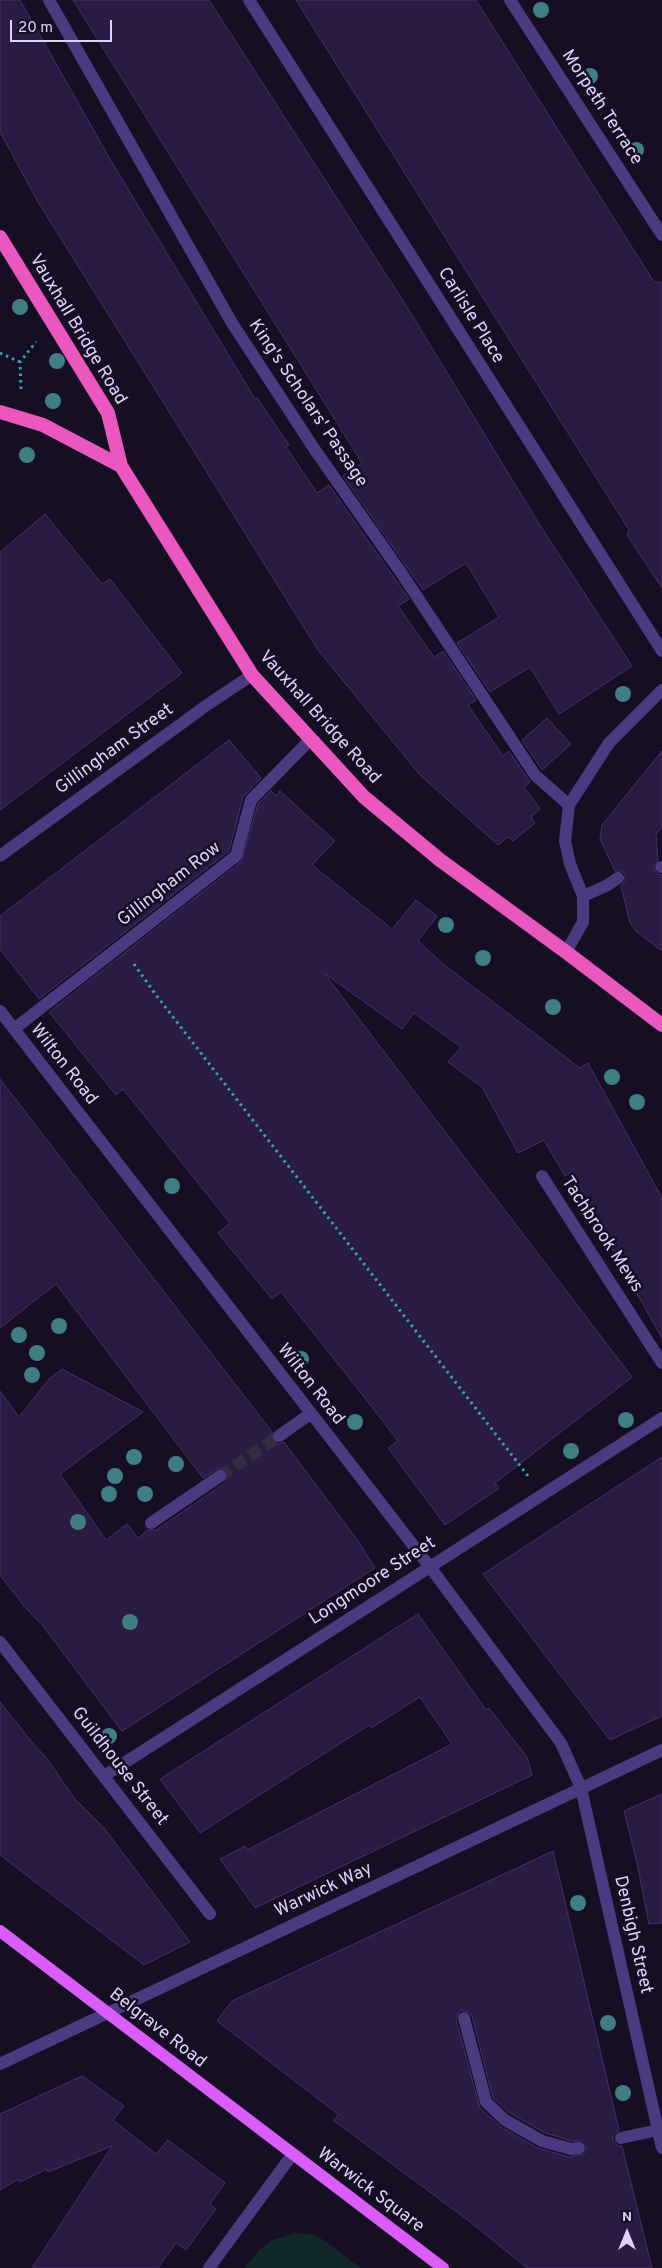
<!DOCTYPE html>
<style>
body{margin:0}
#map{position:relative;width:662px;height:2268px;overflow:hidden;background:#160f23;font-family:Overpass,sans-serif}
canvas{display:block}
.north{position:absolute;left:602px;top:2208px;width:50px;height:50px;-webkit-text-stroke:4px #160f23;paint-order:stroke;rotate:0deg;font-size:14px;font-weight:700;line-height:20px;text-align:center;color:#ded2fd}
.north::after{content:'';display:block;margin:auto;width:18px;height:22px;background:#ded2fd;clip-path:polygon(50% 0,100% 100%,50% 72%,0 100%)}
.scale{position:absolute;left:10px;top:20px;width:102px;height:22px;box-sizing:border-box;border:2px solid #ded2fd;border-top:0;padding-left:6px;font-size:15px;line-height:18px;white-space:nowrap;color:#ded2fd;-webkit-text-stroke:4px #160f23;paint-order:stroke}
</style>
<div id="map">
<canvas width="662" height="2268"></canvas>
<div class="north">N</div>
<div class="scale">20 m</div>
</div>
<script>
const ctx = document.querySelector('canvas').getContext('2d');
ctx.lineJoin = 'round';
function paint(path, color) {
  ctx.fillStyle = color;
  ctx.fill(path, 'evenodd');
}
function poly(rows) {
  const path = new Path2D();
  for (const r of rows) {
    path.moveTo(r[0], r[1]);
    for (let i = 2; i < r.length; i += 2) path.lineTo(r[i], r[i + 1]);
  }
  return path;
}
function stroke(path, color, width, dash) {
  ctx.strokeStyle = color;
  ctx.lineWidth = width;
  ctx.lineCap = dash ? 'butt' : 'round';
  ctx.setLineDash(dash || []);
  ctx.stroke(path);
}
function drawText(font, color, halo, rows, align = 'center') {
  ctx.font = font + ' Overpass,sans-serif';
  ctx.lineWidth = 5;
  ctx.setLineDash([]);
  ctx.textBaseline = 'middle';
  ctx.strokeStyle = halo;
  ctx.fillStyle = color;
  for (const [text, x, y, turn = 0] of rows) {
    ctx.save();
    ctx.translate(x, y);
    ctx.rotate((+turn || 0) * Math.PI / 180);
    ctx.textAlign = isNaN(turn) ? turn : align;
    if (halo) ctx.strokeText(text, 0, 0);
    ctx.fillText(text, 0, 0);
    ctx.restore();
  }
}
paint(poly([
 [295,2233,316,2235,361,2268,245,2268,259,2250,271,2241]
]), '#12292c');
const building = poly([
 [0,0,20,0,110,159,255,399,257,398,289,445,286,447,317,493,329,485,409,599,398,606,434,657,443,651,476,700,468,705,503,756,509,751,530,782,524,787,540,809,531,817,535,823,513,841,508,837,498,845,420,775,318,650,38,202,0,132,0,0],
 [73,0,209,0,407,307,541,527,632,666,559,714,530,667,490,692,457,643,499,617,466,563,423,590,343,476,362,463,73,0],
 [296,0,476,0,654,282,662,282,662,588,627,535,629,530,296,0],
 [45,514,102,584,110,579,182,673,0,810,0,552,45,514],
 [547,718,571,744,542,770,522,740,547,718],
 [229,740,261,778,243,797,229,851,39,999,0,949,0,916,229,740],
 [662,751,662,826,656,835,658,860,653,867,657,874,662,875,662,951,637,932,630,923,621,886,625,881,625,874,621,871,615,871,600,839,602,825,662,751],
 [271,791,276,796,280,791,335,841,312,865,392,929,416,900,437,916,418,941,443,964,580,1068,588,1063,662,1198,662,1338,569,1173,565,1176,544,1140,518,1153,482,1087,448,1062,461,1047,414,1013,402,1029,324,973,632,1377,495,1483,499,1488,445,1525,388,1448,398,1441,368,1402,281,1292,272,1299,218,1233,230,1223,123,1089,116,1095,49,1012,241,862,258,804,271,791],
 [0,1079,272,1432,273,1441,279,1444,284,1442,358,1541,375,1568,122,1731,42,1625,24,1606,0,1575,0,1391,19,1417,49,1379,62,1369,143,1412,60,1474,106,1540,127,1524,138,1538,148,1530,156,1530,225,1483,228,1475,224,1469,219,1468,203,1478,56,1284,0,1328,0,1079],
 [662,1457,662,1716,610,1740,483,1574,662,1457],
 [418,1614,486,1710,489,1708,527,1757,532,1775,255,1908,220,1859,245,1846,247,1850,452,1744,420,1697,371,1728,369,1725,200,1833,160,1779,418,1614],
 [0,1702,35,1746,45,1756,75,1799,104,1828,190,1942,144,1965,0,1855,0,1702],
 [662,1794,662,1923,649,1924,637,1863,624,1811,662,1794],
 [553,1851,619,2130,613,2135,613,2140,618,2146,622,2146,652,2268,527,2268,469,2221,333,2120,339,2115,217,2021,232,2001,553,1851],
 [462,2010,469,2012,472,2016,493,2098,510,2113,545,2133,572,2141,583,2141,587,2147,584,2154,569,2157,538,2148,501,2127,480,2108,456,2020,458,2013,462,2010],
 [82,2076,124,2106,113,2120,156,2154,168,2140,225,2183,210,2204,216,2209,186,2250,176,2243,158,2268,32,2268,112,2146,48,2172,47,2169,20,2182,19,2179,0,2190,0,2114,82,2076]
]);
paint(building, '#2a1b43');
stroke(building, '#462e6e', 1);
stroke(poly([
 [220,1476,279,1436]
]), '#342c44', 12, [12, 6]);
stroke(poly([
 [0,353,20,362],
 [21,389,20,362,36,342],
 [134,964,156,995,528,1476]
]), '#33a2b1', 3, [2.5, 4]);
stroke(poly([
 [49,0,232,323,315,450,400,571,535,775,569,805],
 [661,867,662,867],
 [583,896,606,886,618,878],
 [14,1029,236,856,251,800,310,740],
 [464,2018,486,2102,505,2120,542,2141,571,2149,579,2148],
 [621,2138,658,2130]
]), '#4a3b80', 12);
stroke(poly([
 [249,0,662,651],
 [510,0,662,235],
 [0,856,207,705,252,675],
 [566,952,583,922,583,896,570,864,565,841,569,805,609,743,662,690],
 [0,1011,430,1567,561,1743,581,1788,662,2148],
 [542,1176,662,1363],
 [279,1436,310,1414],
 [151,1523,220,1476],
 [0,1642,210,1914],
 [104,1776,662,1418],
 [209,2268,292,2155]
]), '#4a3b80', 12);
stroke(poly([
 [0,2064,662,1750]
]), '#4a3b80', 12);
stroke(poly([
 [0,1931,443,2268]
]), '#da5dfa', 12);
stroke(poly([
 [0,237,108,413,121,466,252,675,364,797,440,860,566,952,662,1025],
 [0,412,43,425,121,466]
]), '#ea57bf', 14);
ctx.fillStyle = '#3f7f83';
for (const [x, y] of [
 [541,10],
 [590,76],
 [636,150],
 [20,307],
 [57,361],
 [53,401],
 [27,455],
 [623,694],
 [446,925],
 [483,958],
 [553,1007],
 [612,1077],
 [637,1102],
 [172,1186],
 [59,1326],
 [19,1335],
 [37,1353],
 [301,1359],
 [32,1375],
 [626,1420],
 [355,1422],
 [571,1451],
 [134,1457],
 [176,1464],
 [115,1476],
 [109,1494],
 [145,1494],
 [78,1522],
 [130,1622],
 [109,1736],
 [578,1903],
 [608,2023],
 [623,2093]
]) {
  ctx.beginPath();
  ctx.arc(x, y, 8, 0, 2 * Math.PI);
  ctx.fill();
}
drawText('18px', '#ded2fd', '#160f23', [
 ["Morpeth Terrace",601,108,57],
 ["Carlisle Place",470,316,58],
 ["Vauxhall Bridge Road",77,330,59],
 ["King's Scholars' Passage",307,404,56],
 ["Vauxhall Bridge Road",319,718,48],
 ["Gillingham Street",115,750,-36],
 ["Gillingham Row",170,885,-38],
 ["Wilton Road",63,1065,52],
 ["Tachbrook Mews",601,1235,57],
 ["Wilton Road",310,1385,52],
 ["Longmoore Street",373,1582,-33],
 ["Guildhouse Street",119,1767,52],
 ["Warwick Way",324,1891,-25],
 ["Denbigh Street",632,1935,77],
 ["Belgrave Road",157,2029,38],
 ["Warwick Square",370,2191,37]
]);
</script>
